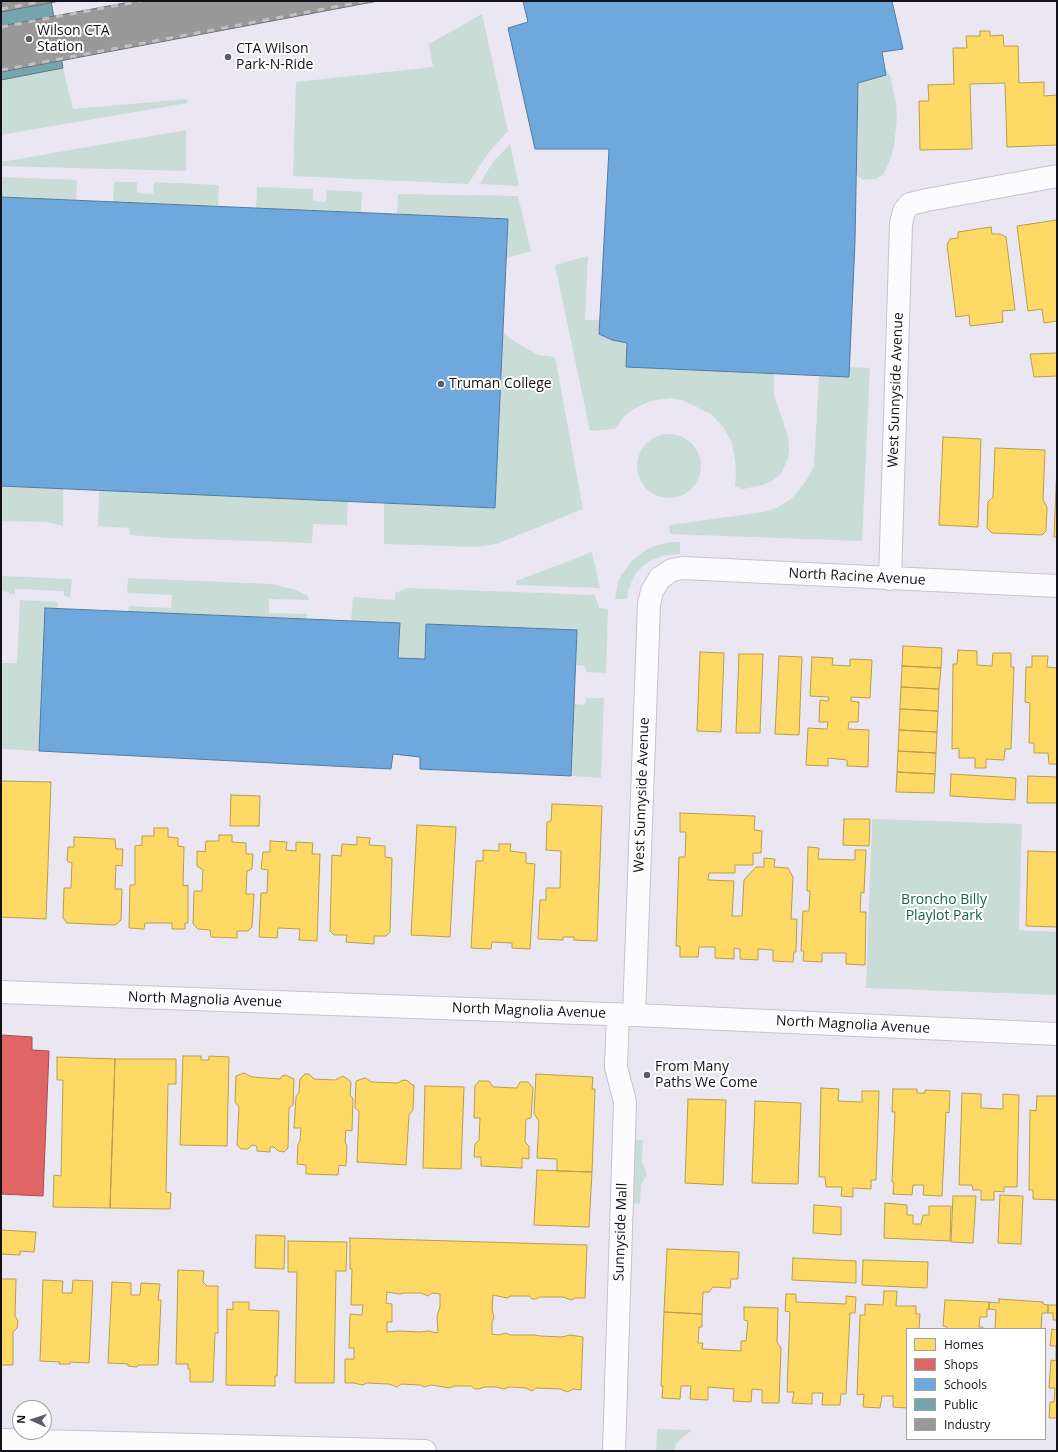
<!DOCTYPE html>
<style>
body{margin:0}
#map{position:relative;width:1058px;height:1452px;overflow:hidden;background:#eae7f3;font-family:"Open Sans",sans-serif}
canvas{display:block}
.frame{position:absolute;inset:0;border:2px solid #131119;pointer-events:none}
.legend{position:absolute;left:906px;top:1328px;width:140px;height:112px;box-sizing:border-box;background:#fff;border:1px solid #a1a0a3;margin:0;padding:5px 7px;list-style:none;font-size:12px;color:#131119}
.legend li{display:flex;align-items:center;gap:8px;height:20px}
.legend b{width:20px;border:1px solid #a1a0a3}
.north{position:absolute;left:12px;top:1400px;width:40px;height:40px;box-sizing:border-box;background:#fff;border:1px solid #a1a0a3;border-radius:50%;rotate:273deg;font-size:11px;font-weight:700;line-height:16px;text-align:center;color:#131119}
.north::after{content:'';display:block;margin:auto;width:14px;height:18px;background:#5e5c65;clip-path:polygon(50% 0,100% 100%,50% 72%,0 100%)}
</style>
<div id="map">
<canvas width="1058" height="1452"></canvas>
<div class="frame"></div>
<ul class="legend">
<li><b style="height:11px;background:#ffd966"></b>Homes</li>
<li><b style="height:11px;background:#e06666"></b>Shops</li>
<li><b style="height:11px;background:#6fa8dc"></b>Schools</li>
<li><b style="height:11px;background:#76a5af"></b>Public</li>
<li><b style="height:11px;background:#999"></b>Industry</li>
</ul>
<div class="north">N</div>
</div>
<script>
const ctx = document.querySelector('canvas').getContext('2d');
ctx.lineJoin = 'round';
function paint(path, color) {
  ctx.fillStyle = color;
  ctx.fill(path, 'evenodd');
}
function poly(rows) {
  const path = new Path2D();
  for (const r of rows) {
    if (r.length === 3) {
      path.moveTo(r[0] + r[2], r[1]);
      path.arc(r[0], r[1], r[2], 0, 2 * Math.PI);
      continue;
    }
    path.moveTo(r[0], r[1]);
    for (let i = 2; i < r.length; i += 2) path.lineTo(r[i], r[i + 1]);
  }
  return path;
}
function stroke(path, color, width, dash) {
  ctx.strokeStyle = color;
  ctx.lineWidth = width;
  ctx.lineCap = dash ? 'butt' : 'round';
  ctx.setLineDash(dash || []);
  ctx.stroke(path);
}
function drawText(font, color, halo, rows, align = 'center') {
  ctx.font = font + ' "Open Sans",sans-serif';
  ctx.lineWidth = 4;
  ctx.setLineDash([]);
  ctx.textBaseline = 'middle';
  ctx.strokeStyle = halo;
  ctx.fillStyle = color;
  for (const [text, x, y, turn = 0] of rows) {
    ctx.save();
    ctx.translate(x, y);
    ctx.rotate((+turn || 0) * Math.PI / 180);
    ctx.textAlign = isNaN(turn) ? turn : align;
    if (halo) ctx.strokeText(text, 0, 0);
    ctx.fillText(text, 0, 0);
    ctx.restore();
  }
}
paint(poly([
 [482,14,508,131,489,152,468,184,293,176,296,82,433,67,429,44],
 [63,68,73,109,187,99,187,103,1,135,1,80],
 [885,69,890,75,896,103,897,117,894,147,890,160,883,175,876,179,863,180,856,175,858,83,885,75],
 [186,130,186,171,1,166,1,162],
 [510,144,519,186,480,184,483,178,493,162],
 [1,177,77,180,76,200,1,197],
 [114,182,137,182,137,193,153,194,154,182,219,185,218,206,113,202],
 [257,187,313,189,313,201,326,202,327,190,362,192,361,213,256,208],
 [398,194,518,196,531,251,507,258,508,219,397,214],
 [588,256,585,320,599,320,599,334,612,340,627,343,626,367,774,373,774,395,788,436,789,448,788,458,781,474,772,481,763,485,743,489,735,486,736,475,735,460,732,443,724,428,711,414,684,401,671,398,650,401,632,410,624,417,615,429,590,431,555,265],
 [503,332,508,337,527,349,539,355,555,357,583,509,499,543,489,545,476,547,384,544,384,503,495,508],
 [849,367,870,368,862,541,670,534,669,525,764,512,777,508,792,498,806,481,814,466,819,375,849,377],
 [669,466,32],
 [1,486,63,488,63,526,46,522,1,521],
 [99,490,348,501,347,525,313,524,312,543,168,538,130,535,129,528,98,526],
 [670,542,680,542,680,554,666,555,652,560,644,565,636,573,632,581,628,591,627,599,615,599,619,579,630,563,643,552,654,546],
 [592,552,600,588,516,585,516,581],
 [1,576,72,579,70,597,64,596,64,591,15,589,15,594,9,594,9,592,1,591],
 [128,578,272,584,296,590,308,596,309,600,269,599,269,613,307,614,307,619,128,612,129,606,171,608,172,595,127,593],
 [408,588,595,595,599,608,608,609,606,673,586,672,585,666,576,665,577,630,426,625,425,659,398,658,400,623,351,621,353,597,395,600,395,593],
 [20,600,58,602,39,751,1,749,1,663,17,663],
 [586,698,604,698,601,778,571,776,574,704,585,705],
 [872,819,1022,824,1019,930,1057,932,1057,995,866,988],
 [634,1140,643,1140,642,1162,647,1174,641,1185,640,1204,632,1203],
 [657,1429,692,1430,684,1436,676,1444,674,1451,656,1451]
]), '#c9ddd6');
const homes = poly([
 [980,31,990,31,990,36,1003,35,1004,46,1018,46,1019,83,1044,82,1044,96,1057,95,1057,145,1007,147,1005,83,970,84,972,149,920,150,919,101,929,101,928,85,954,84,953,48,967,48,966,36,980,36,980,31],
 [1057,220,1057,321,1044,323,1042,309,1028,311,1017,226,1057,220],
 [991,227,992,234,1000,234,1006,237,1015,310,1002,311,1003,322,970,326,969,315,956,317,947,245,950,239,958,238,958,232,991,227],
 [1057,353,1057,376,1034,377,1030,354,1057,353],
 [943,437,981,439,978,527,939,525,943,437],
 [995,448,1045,450,1043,500,1047,507,1046,531,1042,535,992,533,987,528,988,502,993,497,995,448],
 [1057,464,1057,537,1054,537,1057,464],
 [903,646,942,648,941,668,902,666,903,646],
 [958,650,977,651,977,665,992,666,993,653,1011,653,1011,667,1014,667,1011,749,1005,749,1004,760,986,759,986,768,975,768,975,758,959,758,959,748,952,749,953,664,957,664,958,650],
 [700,652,724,653,721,732,697,731,700,652],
 [739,654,763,654,760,733,736,733,739,654],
 [779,656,802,657,799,735,775,734,779,656],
 [1032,656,1048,656,1047,667,1057,668,1057,764,1049,764,1048,753,1034,753,1034,743,1029,743,1030,703,1025,702,1026,667,1032,667,1032,656],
 [812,657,833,658,832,665,850,666,850,659,872,660,870,698,851,697,851,701,859,702,858,722,849,722,848,729,869,730,868,767,847,766,847,760,828,758,828,766,806,765,808,728,827,729,828,722,819,722,820,700,828,701,829,697,810,696,812,657],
 [902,666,941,668,939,689,901,687,902,666],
 [901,687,939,689,938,711,900,709,901,687],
 [900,709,938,711,937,732,899,730,900,709],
 [899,730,937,732,936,753,898,751,899,730],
 [898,751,936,753,935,774,897,772,898,751],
 [897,772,935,774,934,793,896,792,897,772],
 [951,774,1016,778,1015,800,950,796,951,774],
 [1028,776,1057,777,1057,803,1027,803,1028,776],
 [1,781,51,782,46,919,1,917,1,781],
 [231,795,260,796,259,826,230,826,231,795],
 [552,804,602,806,597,941,574,940,574,937,563,937,563,940,538,939,540,900,546,900,546,888,560,888,561,851,546,850,547,822,551,821,552,804],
 [680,813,755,816,754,830,762,831,761,853,753,853,753,865,735,865,735,873,709,873,708,880,734,881,732,916,742,916,744,880,756,867,764,867,764,858,775,859,774,867,788,868,793,877,791,919,797,919,796,952,794,952,793,962,773,961,773,950,758,949,758,960,740,959,740,949,734,948,734,959,715,958,715,947,699,947,698,957,680,957,680,946,676,946,679,857,685,857,686,832,680,832,680,813],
 [844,819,870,819,869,846,843,845,844,819],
 [417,825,456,827,450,937,411,935,417,825],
 [154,828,168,828,168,837,178,838,178,846,184,847,183,886,188,885,188,923,185,923,185,929,172,929,172,923,145,923,144,929,129,928,130,885,135,885,135,846,142,845,142,836,154,836,154,828],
 [219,835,232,835,232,842,246,843,246,854,253,854,252,869,247,871,246,894,254,894,252,927,248,931,237,931,237,938,211,937,210,930,198,929,193,924,194,891,202,891,203,870,197,866,197,851,205,852,206,841,219,841,219,835],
 [74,837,115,839,116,849,123,849,122,866,116,865,115,889,122,889,121,920,115,925,67,923,63,918,64,888,71,888,72,863,67,861,68,847,74,847,74,837],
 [357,837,370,838,369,845,385,846,385,857,392,858,390,932,386,936,374,936,374,944,346,942,347,935,334,935,330,931,332,855,341,856,342,844,357,845,357,837],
 [270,841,287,842,286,850,296,851,296,842,313,843,312,854,320,854,317,941,299,940,300,929,278,928,277,938,259,937,261,893,267,893,268,870,261,869,263,852,270,852,270,841],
 [499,844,511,844,510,851,526,853,526,863,535,864,530,949,512,948,512,943,492,942,491,949,471,948,476,861,483,861,483,850,499,851,499,844],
 [808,847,819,848,818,859,855,860,855,850,866,850,864,893,861,892,860,912,866,912,865,965,846,964,846,953,822,953,822,962,803,961,804,951,801,951,803,911,809,911,810,891,807,891,808,847],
 [1028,851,1057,852,1057,927,1026,926,1028,851],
 [183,1056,201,1056,201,1060,209,1060,209,1056,229,1057,227,1146,180,1145,183,1056],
 [57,1057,115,1059,110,1208,53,1207,54,1175,61,1176,63,1080,57,1080,57,1057],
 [115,1059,176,1059,176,1084,168,1084,166,1192,171,1193,170,1209,110,1208,115,1059],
 [244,1073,252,1077,280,1079,282,1076,285,1075,294,1079,293,1105,289,1108,288,1148,284,1152,278,1151,274,1147,270,1147,270,1152,257,1151,257,1146,252,1145,248,1149,241,1149,237,1145,239,1107,235,1102,236,1076,244,1073],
 [305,1074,309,1074,314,1079,335,1080,343,1076,349,1080,351,1083,350,1095,353,1099,352,1131,346,1130,345,1142,347,1146,346,1166,339,1165,338,1175,306,1174,306,1165,297,1164,298,1144,300,1141,301,1128,294,1128,296,1097,299,1092,300,1079,305,1074],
 [536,1074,593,1077,592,1089,595,1089,592,1172,557,1171,557,1159,537,1158,539,1121,534,1114,536,1074],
 [365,1078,372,1082,398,1083,401,1081,405,1080,408,1081,411,1084,414,1085,413,1110,409,1115,406,1165,357,1162,359,1111,355,1108,356,1081,365,1078],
 [479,1081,489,1081,493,1087,517,1088,520,1082,528,1082,533,1088,531,1118,526,1119,525,1142,529,1146,529,1159,522,1158,522,1168,481,1166,481,1157,474,1157,475,1144,479,1140,480,1118,474,1118,475,1086,479,1081],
 [425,1086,464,1087,461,1169,423,1168,425,1086],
 [821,1088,839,1089,838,1101,862,1102,862,1091,879,1091,876,1180,871,1180,871,1189,853,1188,853,1197,841,1196,842,1187,826,1187,825,1177,819,1177,821,1088],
 [893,1089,917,1089,917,1093,925,1093,925,1090,950,1091,949,1113,946,1112,942,1196,923,1195,924,1185,913,1185,912,1195,893,1194,894,1183,892,1182,895,1112,892,1112,893,1089],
 [962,1093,981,1094,981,1108,1003,1109,1003,1094,1019,1095,1017,1187,1004,1187,1004,1192,994,1191,994,1200,981,1200,981,1190,973,1190,972,1185,959,1185,962,1093],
 [1037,1096,1057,1096,1057,1200,1033,1199,1033,1190,1029,1190,1030,1110,1036,1111,1037,1096],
 [688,1099,726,1100,723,1185,685,1183,688,1099],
 [755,1101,801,1103,798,1184,752,1183,755,1101],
 [537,1170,592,1172,589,1227,534,1225,537,1170],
 [1000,1195,1023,1196,1021,1244,998,1243,1000,1195],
 [953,1196,976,1196,973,1243,951,1242,953,1196],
 [885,1203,907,1205,907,1215,913,1215,913,1224,921,1224,923,1215,929,1215,929,1206,951,1206,950,1241,884,1238,885,1203],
 [814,1205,841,1207,841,1235,813,1233,814,1205],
 [1,1230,36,1232,34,1252,20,1251,20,1255,1,1254,1,1230],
 [256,1235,285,1236,284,1269,255,1268,256,1235],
 [350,1238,587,1245,585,1298,575,1298,571,1300,563,1297,540,1297,536,1299,532,1299,529,1296,511,1296,507,1298,493,1295,492,1309,494,1318,492,1322,492,1334,498,1335,506,1333,510,1335,535,1335,540,1336,562,1337,570,1335,583,1337,581,1390,573,1389,568,1392,560,1389,536,1388,532,1391,526,1388,509,1387,504,1389,496,1387,484,1387,479,1389,475,1389,471,1386,454,1386,450,1388,431,1385,424,1387,420,1385,401,1384,397,1387,389,1384,367,1383,362,1385,354,1383,345,1383,345,1359,354,1359,354,1348,349,1348,350,1314,362,1315,363,1305,351,1305,352,1269,350,1269,350,1238],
 [387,1292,400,1294,404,1293,421,1293,428,1296,432,1293,440,1294,440,1307,437,1316,438,1333,428,1331,420,1332,399,1331,387,1332,387,1322,392,1322,392,1304,386,1303,387,1292],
 [288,1241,347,1242,346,1271,336,1271,334,1383,295,1383,297,1272,288,1272,288,1241],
 [667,1249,739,1252,738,1279,731,1279,730,1288,713,1287,709,1292,703,1292,702,1314,664,1312,667,1249],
 [793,1258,856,1261,856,1283,792,1280,793,1258],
 [863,1260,928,1262,927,1288,862,1285,863,1260],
 [178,1270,204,1271,203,1282,207,1286,218,1286,218,1333,215,1333,213,1382,190,1382,190,1369,188,1369,188,1364,176,1364,178,1270],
 [1,1279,16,1279,15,1316,18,1321,17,1328,13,1332,13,1365,1,1365,1,1279],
 [43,1280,63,1281,62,1293,72,1293,73,1280,93,1281,89,1363,70,1362,70,1364,59,1364,60,1362,40,1361,43,1280],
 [112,1282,131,1283,131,1295,140,1295,141,1283,160,1284,158,1300,161,1300,158,1365,138,1365,137,1367,128,1366,128,1364,108,1363,112,1282],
 [884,1291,897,1291,896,1306,916,1306,916,1314,920,1314,919,1329,907,1329,907,1408,893,1407,893,1396,882,1396,880,1408,863,1407,864,1394,857,1395,860,1315,865,1315,865,1304,883,1305,884,1291],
 [786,1294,796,1294,796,1302,846,1304,846,1296,856,1297,855,1313,850,1313,846,1394,841,1394,840,1405,822,1405,823,1393,812,1393,812,1404,792,1403,794,1392,787,1392,790,1312,785,1311,786,1294],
 [999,1299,1043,1302,1043,1304,1048,1305,1048,1313,1042,1313,1041,1329,995,1329,996,1310,989,1309,989,1302,999,1303,999,1299],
 [945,1300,989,1302,989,1309,987,1309,987,1317,980,1317,979,1327,983,1327,983,1329,947,1329,947,1327,943,1326,945,1300],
 [233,1302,249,1302,249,1310,279,1311,277,1376,275,1376,275,1386,226,1385,227,1309,233,1310,233,1302],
 [1048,1305,1057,1305,1057,1320,1053,1320,1053,1313,1048,1313,1048,1305],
 [744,1307,778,1308,777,1342,781,1348,779,1403,762,1403,762,1390,752,1389,751,1402,733,1401,734,1389,708,1387,708,1400,690,1399,691,1386,681,1386,680,1399,662,1398,663,1386,661,1386,664,1312,702,1314,702,1327,699,1327,698,1343,703,1343,702,1349,741,1351,741,1341,746,1341,748,1321,744,1320,744,1307],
 [1052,1329,1057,1330,1057,1418,1049,1418,1050,1402,1054,1402,1055,1388,1049,1388,1051,1360,1056,1361,1056,1346,1050,1346,1052,1329]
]);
paint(homes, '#ffd966');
stroke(homes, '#b89d4f', 1);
const shops = poly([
 [1,1035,32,1037,32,1050,49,1051,43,1196,1,1194,1,1035]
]);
paint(shops, '#e06666');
stroke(shops, '#a24c4f', 1);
const schools = poly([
 [523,1,892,1,903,49,882,52,886,75,858,83,855,241,849,377,626,367,627,343,612,340,599,334,609,149,535,149,508,28,528,22,523,1],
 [1,197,508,219,495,508,1,486,1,197],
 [45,608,400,623,398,658,425,659,426,624,577,630,571,776,420,769,420,757,393,754,391,769,39,751,45,608]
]);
paint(schools, '#6fa8dc');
stroke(schools, '#537ba2', 1);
const public = poly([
 [1,1,51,1,63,68,1,80,1,1]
]);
paint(public, '#76a5af');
stroke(public, '#587982', 1);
const industry = poly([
 [1,1,60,1,1,12,1,1],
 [135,1,378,1,1,72,1,26,135,1]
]);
paint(industry, '#999');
stroke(industry, '#717073', 1);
const street = poly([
 [890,579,901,224,904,211,910,204,927,200,1057,176],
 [1,992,634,1015,1057,1034],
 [634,1015,649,604,652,591,660,578,672,570,683,568,1057,586],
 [1,1440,425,1451],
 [614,1451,625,1102,616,1067,618,1014]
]);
stroke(street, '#c6c3cd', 24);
stroke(street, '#fcfbfd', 22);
stroke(poly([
 [1,9,44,1],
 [1,27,141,1],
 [1,70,366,1]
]), '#c1c1c3', 3, [7, 7]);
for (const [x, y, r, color] of [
 [29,39,4,"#5e5c65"],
 [228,57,4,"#5e5c65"],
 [441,384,4,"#5e5c65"],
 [647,1075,4,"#5e5c65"]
]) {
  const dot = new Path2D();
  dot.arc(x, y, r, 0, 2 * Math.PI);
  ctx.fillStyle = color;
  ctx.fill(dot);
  stroke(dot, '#fff', 1.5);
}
drawText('14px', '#131119', '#fff', [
 ["Wilson CTA",37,31],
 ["Station",37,47],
 ["CTA Wilson",236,49],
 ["Park-N-Ride",236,65],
 ["Truman College",449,384],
 ["From Many",655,1067],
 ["Paths We Come",655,1083]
], 'left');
drawText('14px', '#131119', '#fff', [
 ["West Sunnyside Avenue",896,390,-88],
 ["North Racine Avenue",857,577,3],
 ["West Sunnyside Avenue",642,795,-88],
 ["North Magnolia Avenue",205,1000,2],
 ["North Magnolia Avenue",529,1011,2],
 ["North Magnolia Avenue",853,1025,3],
 ["Sunnyside Mall",621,1232,-88]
]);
drawText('14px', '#1a6142', '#fff', [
 ["Broncho Billy",944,900],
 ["Playlot Park",944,916]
]);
</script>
